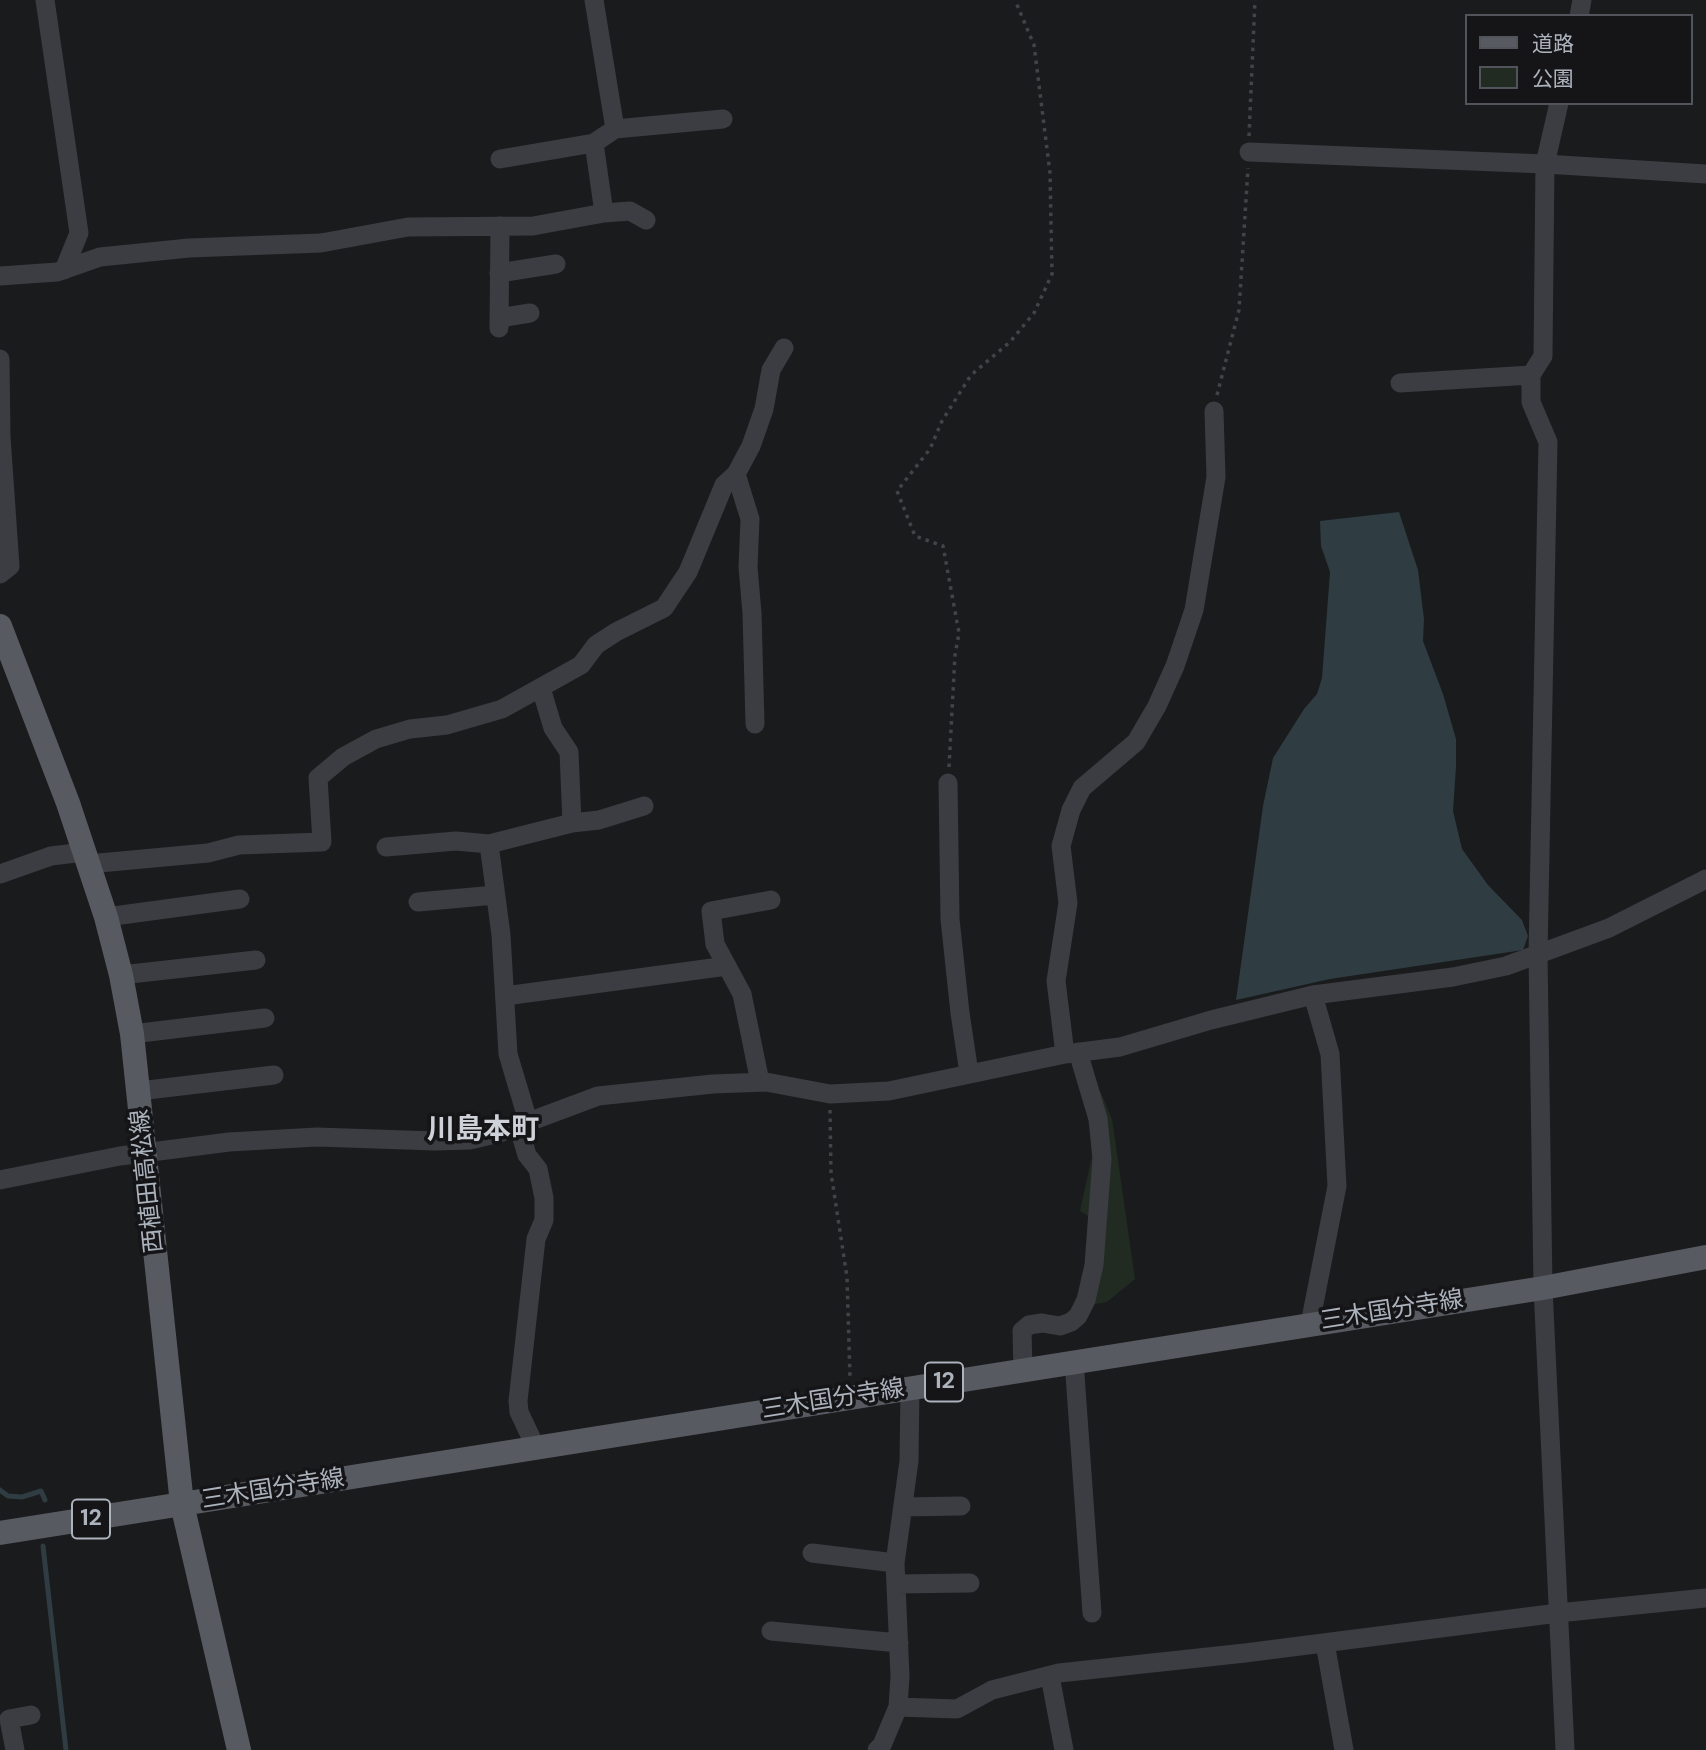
<!DOCTYPE html>
<meta charset="utf-8">
<style>
body{margin:0}
#map{position:relative;width:1706px;height:1750px;overflow:hidden;background:#1a1b1d;font-family:"DM Sans","Noto Sans JP",sans-serif}
canvas{display:block}
.legend{position:absolute;left:1465px;top:14px;width:228px;height:91px;box-sizing:border-box;background:#151518;border:2px solid #51545a;margin:0;padding:9px 12px;list-style:none;font-size:21px;color:#acb3bd}
.legend li{display:flex;align-items:center;gap:14px;height:35px}
.legend b{width:35px;border:2px solid #51545a}
</style>
<div id="map">
<canvas width="1706" height="1750"></canvas>
<ul class="legend">
<li><b style="height:9px;background:#575a61"></b>道路</li>
<li><b style="height:19px;background:#222b22"></b>公園</li>
</ul>
</div>
<script>
const ctx = document.querySelector('canvas').getContext('2d');
ctx.lineJoin = 'round';
function paint(path, color) {
  ctx.fillStyle = color;
  ctx.fill(path, 'evenodd');
}
function poly(rows) {
  const path = new Path2D();
  for (const r of rows) {
    path.moveTo(r[0], r[1]);
    for (let i = 2; i < r.length; i += 2) path.lineTo(r[i], r[i + 1]);
  }
  return path;
}
function stroke(path, color, width, dash) {
  ctx.strokeStyle = color;
  ctx.lineWidth = width;
  ctx.lineCap = dash ? 'butt' : 'round';
  ctx.setLineDash(dash || []);
  ctx.stroke(path);
}
function drawText(font, color, halo, rows, align = 'center') {
  ctx.font = font + ' "DM Sans","Noto Sans JP",sans-serif';
  ctx.lineWidth = 7;
  ctx.setLineDash([]);
  ctx.textBaseline = 'middle';
  ctx.strokeStyle = halo;
  ctx.fillStyle = color;
  for (const [text, x, y, turn = 0] of rows) {
    ctx.save();
    ctx.translate(x, y);
    ctx.rotate((+turn || 0) * Math.PI / 180);
    ctx.textAlign = isNaN(turn) ? turn : align;
    if (halo) ctx.strokeText(text, 0, 0);
    ctx.fillText(text, 0, 0);
    ctx.restore();
  }
}
paint(poly([
 [1089,1074,1101,1093,1112,1119,1135,1279,1107,1302,1089,1305,1103,1226,1080,1211,1095,1142]
]), '#222b22');
paint(poly([
 [1399,512,1418,570,1424,619,1423,641,1443,694,1456,739,1456,767,1453,811,1462,849,1488,885,1522,920,1528,936,1523,950,1330,979,1236,1000,1263,806,1273,758,1304,709,1317,694,1322,678,1330,572,1321,546,1320,521]
]), '#2f3c42');
stroke(poly([
 [0,1490,8,1496,22,1497,41,1491,45,1500],
 [43,1546,66,1750]
]), '#2f3c42', 5);
stroke(poly([
 [1249,136,1255,0],
 [1217,395,1239,310,1248,168],
 [949,767,955,655,959,633,943,546,915,536,897,491,930,449,942,421,971,375,1010,342,1034,313,1052,274,1050,173,1034,45,1015,0],
 [830,1110,831,1173,847,1277,850,1378]
]), '#414449', 3.5, [3.5, 5]);
stroke(poly([
 [45,0,79,233,64,270],
 [594,0,615,129],
 [1579,16,1582,0],
 [1559,103,1545,164,1543,356,1531,375,1531,402,1548,442,1538,954,1543,1288,1565,1750],
 [594,143,604,213],
 [1249,152,1545,164,1706,174],
 [500,159,594,143,615,129,723,119],
 [499,273,556,264],
 [0,276,57,272,100,257,189,248,321,243,408,227,533,226,604,213,630,211,646,220],
 [499,318,530,313],
 [499,328,500,226],
 [0,359,1,437,10,566,0,574],
 [1400,383,1531,375],
 [736,474,750,519,748,567,752,613,755,724],
 [541,688,553,728,569,752,572,823],
 [948,783,950,919,960,1013,969,1073],
 [489,844,501,935,508,1054,528,1121],
 [386,847,456,841,489,844,572,823,599,820,644,806],
 [88,864,208,853,239,845,322,842,318,778,343,757,376,739,410,729,447,725,502,709,581,665,596,645,616,632,664,608,688,572,724,485,736,474,751,446,764,409,771,370,784,348],
 [0,874,51,856,84,852],
 [418,902,495,895],
 [106,917,240,899],
 [121,975,256,960],
 [505,996,727,966],
 [132,1034,265,1018],
 [1065,1054,1056,981,1068,903,1061,846,1071,810,1082,788,1136,742,1157,706,1175,666,1194,610,1216,477,1214,411],
 [760,1082,742,994,715,944,711,911,771,900],
 [139,1091,274,1075],
 [518,1125,527,1155,538,1169,544,1198,544,1220,536,1239,518,1401,519,1412,536,1448],
 [0,1180,120,1156,229,1142,317,1137,435,1141,470,1140,499,1133,598,1096,713,1084,766,1082,830,1094,889,1091,1065,1054,1120,1047,1211,1020,1313,995,1453,977,1506,966,1609,928,1706,879],
 [1310,1324,1337,1186,1330,1054,1313,995],
 [1074,1361,1092,1613],
 [1023,1370,1022,1331,1029,1325,1042,1323,1060,1326,1071,1322,1078,1316,1086,1300,1094,1265,1102,1159,1098,1119,1078,1052],
 [903,1507,961,1506],
 [812,1553,895,1563],
 [896,1584,970,1583],
 [771,1631,899,1643],
 [1325,1643,1344,1750],
 [1050,1676,1064,1750],
 [898,1707,957,1709,992,1690,1059,1673,1245,1653,1558,1613,1706,1598],
 [15,1750,9,1719,31,1715],
 [877,1750,882,1745,898,1707,900,1676,895,1563,909,1461,910,1388]
]), '#3b3d42', 19);
stroke(poly([
 [0,626,68,803,106,917,121,975,132,1034,182,1504,239,1750],
 [0,1533,1543,1288,1706,1257]
]), '#575a61', 24);
for (const [x, y, w] of [
 [944,1382,38],
 [91,1519,38]
]) {
  const box = new Path2D();
  box.roundRect(x - w / 2, y - 19.5, w, 39, 5);
  ctx.fillStyle = '#151518';
  ctx.fill(box);
  stroke(box, '#acb3bd', 2);
}
drawText('bold 23px', '#acb3bd', null, [
 ["12",944,1382],
 ["12",91,1519]
]);
drawText('24px', '#acb3bd', '#151518', [
 ["西植田高松線",148,1181,-96],
 ["三木国分寺線",1392,1311,-9],
 ["三木国分寺線",833,1400,-9],
 ["三木国分寺線",273,1490,-9]
]);
drawText('bold 28px', '#ced2d8', '#151518', [
 ["川島本町",483,1131]
]);
</script>
